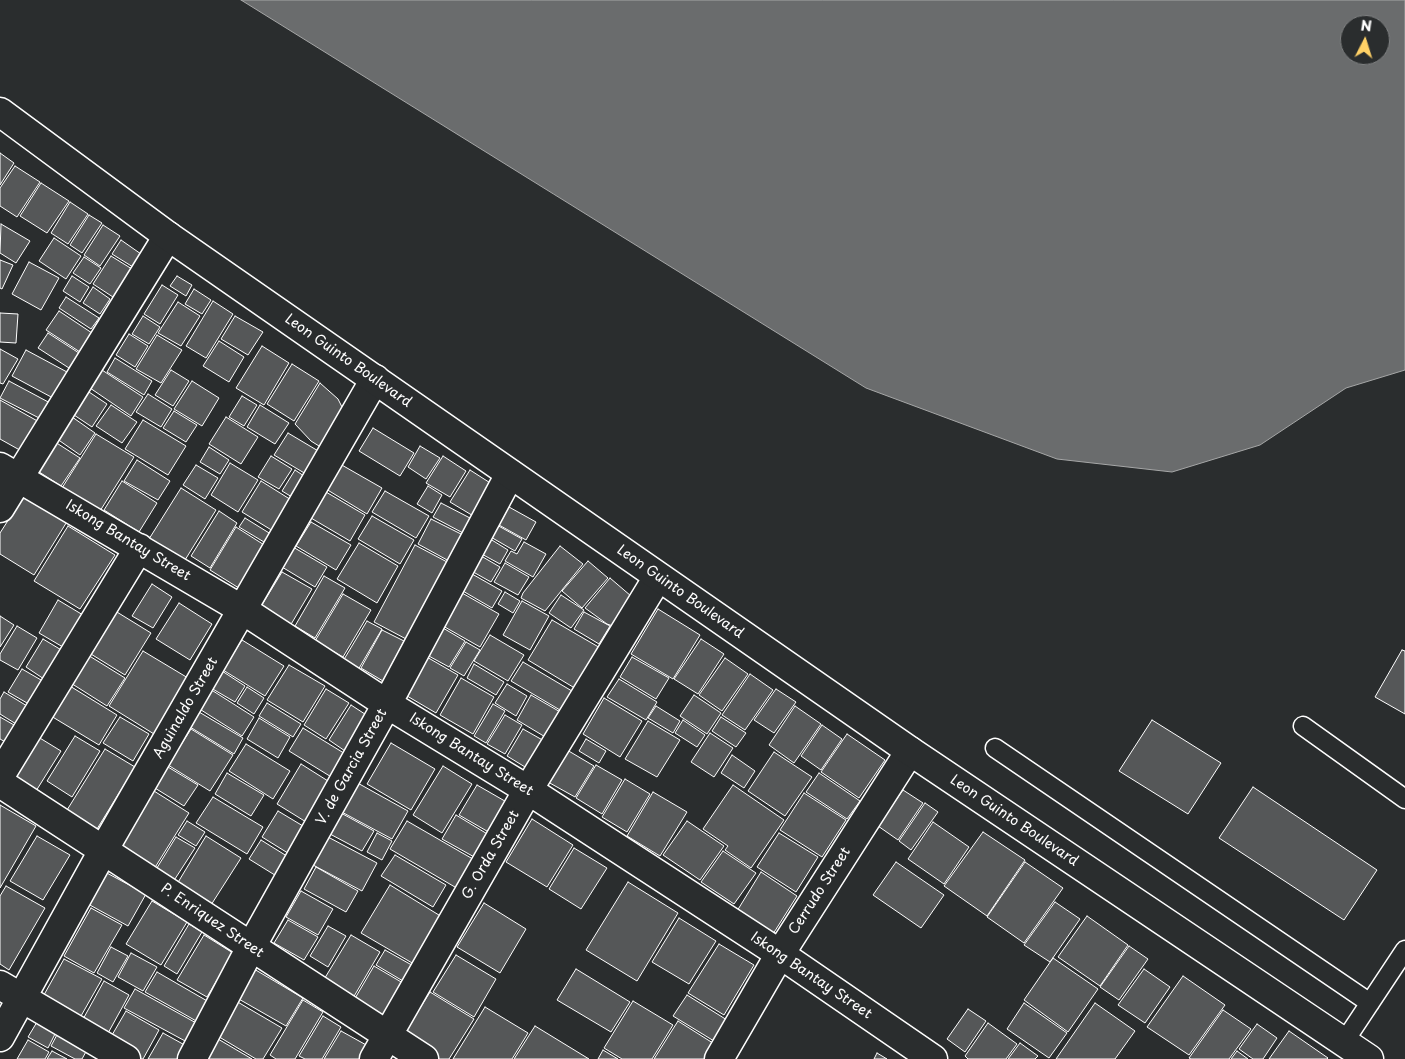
<!DOCTYPE html>
<style>
body{margin:0}
#map{position:relative;width:1405px;height:1059px;overflow:hidden;background:#2a2d2e;font-family:"Playpen Sans",sans-serif}
canvas{display:block}
.north{position:absolute;left:1340px;top:15px;width:50px;height:50px;box-sizing:border-box;background:#2a2d2e;border:1px solid #7f8182;border-radius:50%;rotate:5deg;font-size:14px;font-weight:700;line-height:20px;text-align:center;color:#fff}
.north::after{content:'';display:block;margin:auto;width:18px;height:22px;background:#ffd166;clip-path:polygon(50% 0,100% 100%,50% 72%,0 100%)}
</style>
<div id="map">
<canvas width="1405" height="1059"></canvas>
<div class="north">N</div>
</div>
<script>
const ctx = document.querySelector('canvas').getContext('2d');
ctx.lineJoin = 'round';
function paint(path, color) {
  ctx.fillStyle = color;
  ctx.fill(path, 'evenodd');
}
function poly(rows) {
  const path = new Path2D();
  for (const r of rows) {
    path.moveTo(r[0], r[1]);
    for (let i = 2; i < r.length; i += 2) path.lineTo(r[i], r[i + 1]);
  }
  return path;
}
function stroke(path, color, width, dash) {
  ctx.strokeStyle = color;
  ctx.lineWidth = width;
  ctx.lineCap = dash ? 'butt' : 'round';
  ctx.setLineDash(dash || []);
  ctx.stroke(path);
}
function drawText(font, color, halo, rows, align = 'center') {
  ctx.font = font + ' "Playpen Sans",sans-serif';
  ctx.lineWidth = 4.5;
  ctx.setLineDash([]);
  ctx.textBaseline = 'middle';
  ctx.strokeStyle = halo;
  ctx.fillStyle = color;
  for (const [text, x, y, turn = 0] of rows) {
    ctx.save();
    ctx.translate(x, y);
    ctx.rotate((+turn || 0) * Math.PI / 180);
    ctx.textAlign = isNaN(turn) ? turn : align;
    if (halo) ctx.strokeText(text, 0, 0);
    ctx.fillText(text, 0, 0);
    ctx.restore();
  }
}
const water = poly([
 [241,0,1405,0,1405,370,1346,388,1260,445,1172,472,1057,459,866,388,241,0],
 [1350,25,1380,25,1380,55,1350,55,1350,25]
]);
paint(water, '#6a6c6d');
stroke(water, '#a6a7a7', 1);
const building = poly([
 [0,153,14,163,0,185,0,153],
 [15,166,40,182,17,217,0,206,0,188,15,166],
 [41,183,69,201,47,233,20,216,41,183],
 [70,202,88,214,68,244,51,233,70,202],
 [89,215,102,223,82,253,70,245,89,215],
 [1,224,30,241,16,263,0,253,1,224],
 [103,225,120,236,100,266,84,255,103,225],
 [54,238,81,256,66,279,39,261,54,238],
 [121,240,141,254,133,267,112,254,121,240],
 [111,256,132,269,113,297,93,284,111,256],
 [84,257,101,268,90,284,73,273,84,257],
 [0,260,13,265,2,289,0,288,0,260],
 [29,262,59,278,41,310,12,294,29,262],
 [72,276,89,287,80,302,63,291,72,276],
 [177,276,192,285,186,296,170,286,177,276],
 [162,285,178,295,160,324,144,314,162,285],
 [93,287,110,299,100,314,83,303,93,287],
 [194,289,211,300,202,314,185,304,194,289],
 [66,297,99,318,91,329,59,308,66,297],
 [213,301,233,314,206,358,186,346,213,301],
 [178,302,200,316,181,346,158,333,178,302],
 [59,311,92,333,80,352,46,330,59,311],
 [0,313,18,314,16,343,0,342,0,313],
 [143,316,160,327,149,344,132,334,143,316],
 [235,316,263,332,248,355,221,339,235,316],
 [48,333,79,353,69,368,38,348,48,333],
 [129,334,148,346,135,367,116,355,129,334],
 [157,335,182,350,161,383,136,369,157,335],
 [219,341,244,357,229,382,203,366,219,341],
 [262,346,289,363,264,405,236,388,262,346],
 [0,349,18,359,3,384,0,383,0,349],
 [26,350,67,372,53,398,12,376,26,350],
 [115,358,152,381,144,395,107,372,115,358],
 [292,364,319,381,294,421,267,404,292,364],
 [102,370,143,397,131,416,90,388,102,370],
 [171,370,189,381,173,406,155,395,171,370],
 [9,381,52,404,43,420,0,398,9,381],
 [192,381,219,398,202,426,174,409,192,381],
 [320,383,338,399,345,413,327,451,311,441,295,424,320,383],
 [83,388,107,404,92,427,68,411,83,388],
 [148,394,172,409,161,427,136,412,148,394],
 [242,396,257,405,244,426,229,417,242,396],
 [0,400,41,423,25,453,0,439,0,400],
 [111,405,137,422,122,443,96,426,111,405],
 [260,405,289,423,275,444,247,427,260,405],
 [174,411,197,425,186,442,163,428,174,411],
 [65,412,95,433,80,455,50,434,65,412],
 [226,417,258,437,241,464,209,444,226,417],
 [143,420,186,446,168,475,125,449,143,420],
 [373,428,414,453,400,476,359,451,373,428],
 [288,433,325,455,311,477,274,455,288,433],
 [96,434,134,457,100,511,62,488,96,434],
 [52,440,80,458,61,486,33,468,52,440],
 [420,446,440,458,426,479,408,467,420,446],
 [209,447,229,460,220,474,200,462,209,447],
 [271,456,292,469,279,489,258,477,271,456],
 [443,456,466,471,450,497,426,483,443,456],
 [137,460,170,481,158,500,124,481,137,460],
 [230,463,258,480,238,512,211,495,230,463],
 [340,464,382,488,367,514,326,489,340,464],
 [196,465,218,478,205,499,183,485,196,465],
 [295,470,310,480,297,500,282,491,295,470],
 [470,470,495,486,475,517,450,502,470,470],
 [122,481,157,503,139,532,104,510,122,481],
 [261,481,296,503,278,534,242,512,261,481],
 [428,486,442,495,432,513,417,504,428,486],
 [181,488,216,510,185,560,149,539,181,488],
 [385,491,429,516,416,538,372,512,385,491],
 [326,492,365,515,350,541,311,518,326,492],
 [25,494,68,520,34,575,0,554,0,533,25,494],
 [441,503,470,518,463,533,433,517,441,503],
 [509,507,536,522,526,540,499,525,509,507],
 [219,511,237,523,210,568,191,556,219,511],
 [372,516,414,540,400,564,358,539,372,516],
 [245,518,274,536,269,545,239,527,245,518],
 [431,519,463,535,449,561,418,544,431,519],
 [311,522,351,545,336,570,296,546,311,522],
 [495,524,522,539,515,551,489,536,495,524],
 [68,526,115,555,80,609,34,581,68,526],
 [236,527,269,548,242,590,210,570,236,527],
 [487,537,508,550,500,564,478,552,487,537],
 [524,542,546,554,533,577,505,561,511,551,517,554,524,542],
 [359,543,398,566,377,603,337,579,359,543],
 [415,545,449,563,408,640,374,622,415,545],
 [560,546,583,564,545,611,521,598,523,593,560,546],
 [293,547,327,567,315,587,282,567,293,547],
 [476,553,500,567,491,582,468,569,476,553],
 [588,561,608,578,582,608,562,591,588,561],
 [505,563,529,577,518,595,494,582,505,563],
 [465,570,502,591,492,608,456,587,465,570],
 [282,572,312,589,290,626,260,608,282,572],
 [324,576,345,588,315,638,295,626,324,576],
 [610,578,631,596,616,627,607,624,585,608,610,578],
 [152,584,172,597,153,628,132,616,152,584],
 [455,589,499,614,480,647,436,622,455,589],
 [505,592,520,601,513,613,498,604,505,592],
 [343,594,371,610,343,657,315,641,343,594],
 [561,595,584,610,571,628,549,613,561,595],
 [58,600,88,618,68,650,39,633,58,600],
 [522,601,549,616,530,650,503,635,522,601],
 [179,603,212,624,190,660,156,639,179,603],
 [112,609,151,633,125,675,86,651,112,609],
 [658,609,700,635,673,679,631,654,658,609],
 [584,612,610,626,599,644,574,629,584,612],
 [0,616,14,625,0,647,0,616],
 [552,620,602,649,578,690,528,660,552,620],
 [367,621,382,629,358,670,343,661,367,621],
 [17,626,37,638,18,670,0,660,0,654,17,626],
 [443,628,465,641,449,667,427,655,443,628],
 [382,630,404,641,383,681,361,668,382,630],
 [490,635,524,655,508,681,474,661,490,635],
 [43,639,68,654,50,683,26,667,43,639],
 [701,639,724,654,698,694,674,679,701,639],
 [242,640,284,666,265,696,223,670,242,640],
 [466,642,480,650,464,676,450,668,466,642],
 [1402,650,1405,651,1405,714,1375,697,1402,650],
 [143,651,188,678,154,734,109,706,143,651],
 [83,652,125,678,107,706,66,680,83,652],
 [425,656,458,675,436,713,402,693,425,656],
 [632,657,669,678,656,699,620,677,632,657],
 [725,658,748,674,722,711,699,695,725,658],
 [523,662,577,694,565,713,511,681,523,662],
 [474,664,504,682,496,695,467,678,474,664],
 [289,665,325,686,303,722,267,700,289,665],
 [22,669,48,684,34,707,8,692,22,669],
 [222,671,245,686,235,702,211,688,222,671],
 [750,674,773,690,745,730,722,715,750,674],
 [461,678,494,697,473,734,440,715,461,678],
 [619,679,657,702,646,720,607,697,619,679],
 [65,683,117,715,99,745,46,713,65,683],
 [507,684,527,696,516,716,495,703,507,684],
 [247,687,264,698,254,714,237,703,247,687],
 [210,689,254,717,242,736,198,708,210,689],
 [326,689,349,703,326,739,304,725,326,689],
 [776,689,796,702,774,733,754,720,776,689],
 [4,692,32,709,21,727,0,714,0,699,4,692],
 [531,695,562,713,547,738,517,720,531,695],
 [694,695,721,713,707,734,680,716,694,695],
 [604,698,642,721,620,757,583,734,604,698],
 [267,703,301,724,293,737,259,716,267,703],
 [493,704,505,711,486,743,474,736,493,704],
 [351,705,371,718,348,753,329,740,351,705],
 [656,706,680,721,673,733,648,718,656,706],
 [795,706,821,724,794,763,769,745,795,706],
 [199,712,243,738,234,754,190,727,199,712],
 [505,715,522,725,505,754,487,744,505,715],
 [0,717,21,729,11,745,0,739,0,717],
 [120,717,149,734,133,761,103,743,120,717],
 [721,717,746,733,736,747,712,731,721,717],
 [259,718,290,737,278,758,247,739,259,718],
 [683,720,705,735,697,747,675,733,683,720],
 [1152,720,1221,763,1188,814,1119,771,1152,720],
 [648,721,680,740,657,777,625,759,648,721],
 [822,725,842,739,821,770,801,756,822,725],
 [303,728,347,755,333,778,289,751,303,728],
 [191,729,233,755,210,791,168,765,191,729],
 [523,729,546,742,530,770,507,756,523,729],
 [30,732,61,751,36,791,6,773,30,732],
 [710,733,733,748,714,777,691,762,710,733],
 [847,734,885,760,859,798,821,772,847,734],
 [75,736,100,751,72,797,47,781,75,736],
 [586,739,606,751,599,763,579,751,586,739],
 [391,743,435,769,411,810,367,784,391,743],
 [246,744,290,771,273,799,229,771,246,744],
 [105,749,135,767,97,829,67,810,105,749],
 [567,750,594,766,575,797,548,782,567,750],
 [774,752,812,777,785,816,748,791,774,752],
 [732,755,755,771,744,788,721,773,732,755],
 [163,764,198,785,184,806,150,785,163,764],
 [301,764,336,786,311,825,277,804,301,764],
 [596,765,622,780,602,814,576,798,596,765],
 [443,766,472,784,442,833,413,815,443,766],
 [227,773,264,795,251,816,215,794,227,773],
 [819,773,860,801,847,819,806,792,819,773],
 [625,779,650,794,627,832,602,817,625,779],
 [354,781,408,811,392,839,338,810,354,781],
 [477,785,510,804,492,834,459,815,477,785],
 [733,785,784,820,751,868,725,850,728,846,703,829,733,785],
 [1253,787,1377,870,1344,920,1219,838,1253,787],
 [903,790,923,803,898,840,878,826,903,790],
 [154,791,189,813,154,869,119,848,154,791],
 [653,792,687,812,660,856,627,836,653,792],
 [804,793,846,820,822,857,780,830,804,793],
 [213,797,263,827,247,854,196,823,213,797],
 [925,803,938,812,911,850,899,841,925,803],
 [0,805,36,826,0,888,0,805],
 [278,811,308,829,291,855,262,837,278,811],
 [341,813,374,831,362,851,330,834,341,813],
 [456,815,489,835,476,858,442,839,456,815],
 [532,819,573,845,547,887,506,862,532,819],
 [187,821,205,832,196,846,178,835,187,821],
 [407,821,478,862,460,890,390,849,407,821],
 [687,821,724,846,700,880,663,855,687,821],
 [933,822,969,847,944,884,908,859,933,822],
 [983,832,1025,860,987,916,944,886,983,832],
 [377,833,392,841,382,860,367,852,377,833],
 [779,833,818,857,796,892,757,867,779,833],
 [37,836,70,855,43,900,10,881,37,836],
 [206,836,241,858,211,905,177,884,206,836],
 [176,837,195,848,173,882,155,871,176,837],
 [328,837,377,863,362,891,313,865,328,837],
 [261,840,290,858,278,877,249,859,261,840],
 [574,848,607,868,581,909,549,889,574,848],
 [723,851,756,873,734,904,701,882,723,851],
 [395,855,446,885,433,907,381,876,395,855],
 [896,862,944,895,921,928,873,895,896,862],
 [1025,862,1063,888,1024,943,987,917,1025,862],
 [316,867,358,891,346,912,304,889,316,867],
 [105,872,146,894,128,926,88,904,105,872],
 [761,872,797,896,773,934,737,911,761,872],
 [628,882,678,913,637,981,586,950,628,882],
 [390,885,447,920,419,967,361,933,390,885],
 [6,886,45,908,9,970,0,964,0,896,6,886],
 [301,891,333,909,318,935,286,917,301,891],
 [152,901,187,922,161,965,126,944,152,901],
 [1055,902,1080,919,1050,962,1024,945,1055,902],
 [484,903,526,929,500,973,457,947,484,903],
 [91,908,122,925,94,973,64,956,91,908],
 [1087,916,1128,945,1100,986,1058,957,1087,916],
 [679,918,716,941,689,984,652,962,679,918],
 [288,920,318,937,304,960,274,943,288,920],
 [189,924,202,932,177,974,164,966,189,924],
 [328,926,346,936,328,967,310,956,328,926],
 [204,935,233,953,207,997,177,980,204,935],
 [351,935,380,952,353,998,323,981,351,935],
 [719,944,754,965,724,1015,688,993,719,944],
 [1129,946,1148,959,1119,1000,1100,987,1129,946],
 [111,947,128,956,113,982,97,973,111,947],
 [385,950,417,968,408,984,376,965,385,950],
 [131,953,157,967,143,991,118,977,131,953],
 [456,955,496,979,474,1017,433,992,456,955],
 [1053,958,1098,989,1068,1032,1024,1000,1053,958],
 [64,959,102,979,77,1023,40,1002,64,959],
 [374,966,408,986,387,1020,354,1000,374,966],
 [254,969,303,998,286,1026,237,998,254,969],
 [576,969,630,1002,611,1032,557,1000,576,969],
 [1144,969,1170,987,1145,1023,1118,1005,1144,969],
 [157,972,209,1002,198,1022,145,992,157,972],
 [1183,976,1225,1005,1189,1055,1147,1027,1183,976],
 [104,981,129,995,107,1035,82,1021,104,981],
 [135,989,198,1024,187,1042,124,1008,135,989],
 [430,992,474,1019,449,1059,438,1059,402,1037,430,992],
 [687,995,727,1020,714,1041,673,1016,687,995],
 [303,1000,323,1012,295,1059,276,1059,270,1055,303,1000],
 [236,1001,282,1028,263,1059,256,1059,216,1035,236,1001],
 [633,1001,673,1025,652,1059,622,1059,604,1048,633,1001],
 [1024,1003,1067,1033,1049,1058,1007,1029,1024,1003],
 [1095,1003,1135,1031,1115,1059,1056,1059,1095,1003],
 [485,1007,528,1033,512,1059,453,1059,485,1007],
 [968,1009,986,1021,965,1052,947,1039,968,1009],
 [1223,1010,1251,1029,1229,1059,1191,1059,1189,1058,1223,1010],
 [126,1011,159,1030,143,1059,138,1059,108,1042,126,1011],
 [323,1016,341,1027,322,1059,305,1059,299,1056,323,1016],
 [678,1021,716,1045,708,1059,654,1059,678,1021],
 [37,1022,56,1032,48,1048,28,1037,37,1022],
 [988,1023,1017,1044,1006,1059,968,1059,965,1056,988,1023],
 [1257,1024,1277,1038,1263,1059,1253,1059,1239,1049,1257,1024],
 [535,1026,589,1059,514,1059,535,1026],
 [59,1031,88,1048,82,1059,75,1059,51,1046,59,1031],
 [341,1031,368,1046,360,1059,324,1059,341,1031],
 [1289,1031,1328,1058,1327,1059,1269,1059,1289,1031],
 [163,1033,190,1048,184,1059,148,1059,163,1033],
 [218,1039,252,1059,206,1059,218,1039],
 [28,1040,49,1052,45,1059,17,1059,28,1040],
 [1020,1043,1038,1056,1035,1059,1008,1059,1020,1043],
 [603,1050,618,1059,598,1059,603,1050],
 [52,1051,67,1059,47,1059,52,1051],
 [1237,1051,1248,1059,1231,1059,1237,1051],
 [877,1053,887,1059,874,1059,877,1053]
]);
paint(building, '#555758');
stroke(building, '#fff', 1);
const service = poly([
 [1303,726,1405,799],
 [995,748,1370,1003],
 [1344,1042,1405,950]
]);
const minor = poly([
 [0,467,243,610,387,704,528,790,780,954,933,1059],
 [0,508,168,236],
 [0,776,139,548],
 [0,783,424,1059],
 [0,985,126,1059],
 [0,1037,104,849,375,379],
 [192,1059,251,947,387,704,510,474],
 [374,1059,528,790,658,577],
 [719,1059,780,954,910,751]
]);
const tertiary = poly([
 [0,112,168,236,910,751,1369,1059]
]);
stroke(service, '#fff', 21);
stroke(minor, '#fff', 31);
stroke(tertiary, '#fff', 31);
stroke(service, '#2a2d2e', 18);
stroke(minor, '#2a2d2e', 28);
stroke(tertiary, '#2a2d2e', 28);
drawText('14px', '#fff', '#2a2d2e', [
 ["Leon Guinto Boulevard",348,361,35],
 ["Iskong Bantay Street",128,541,31],
 ["Leon Guinto Boulevard",680,592,35],
 ["Aguinaldo Street",186,708,-60],
 ["Iskong Bantay Street",471,755,32],
 ["V. de Garcia Street",352,767,-61],
 ["Leon Guinto Boulevard",1014,821,34],
 ["G. Orda Street",491,855,-60],
 ["Cerrudo Street",820,891,-57],
 ["P. Enriquez Street",212,921,34],
 ["Iskong Bantay Street",811,976,34]
]);
</script>
